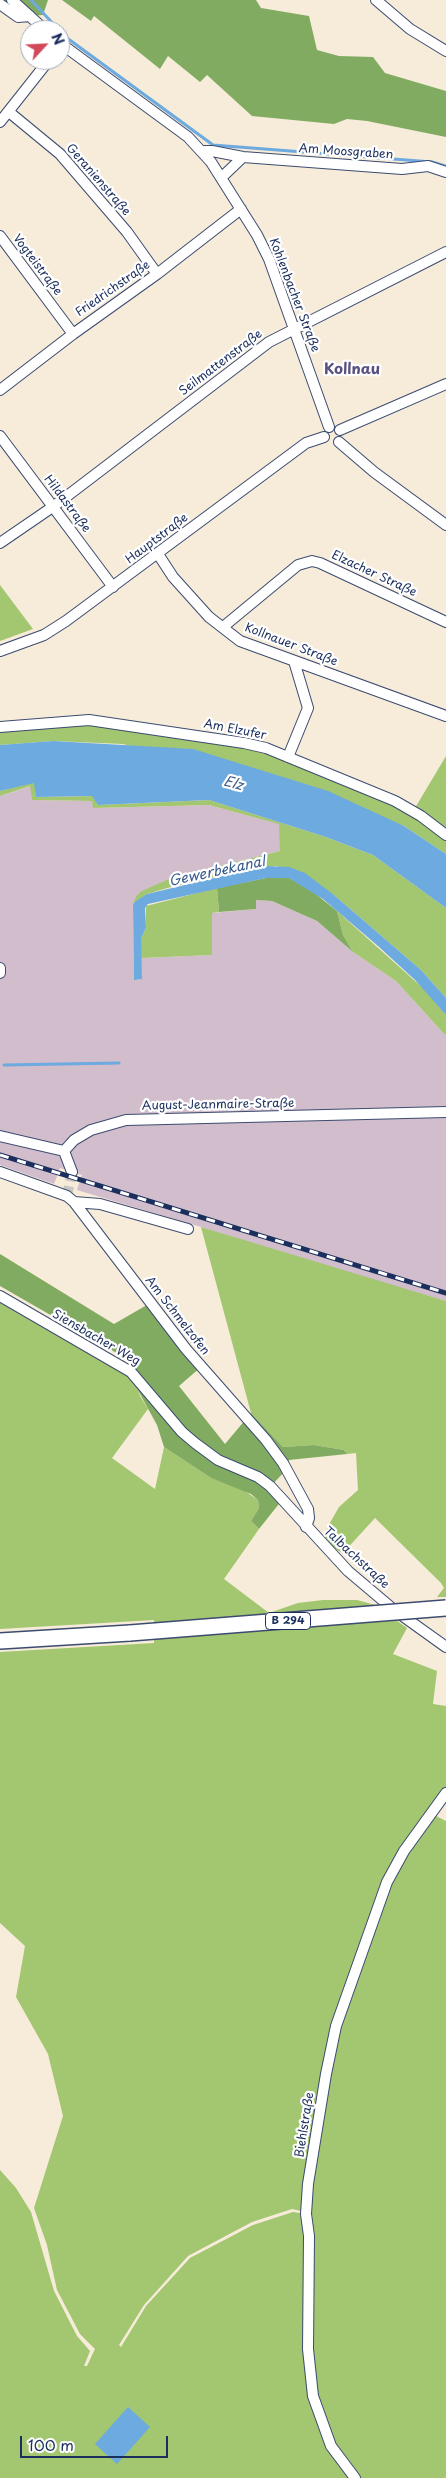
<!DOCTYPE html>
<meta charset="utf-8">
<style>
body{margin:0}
#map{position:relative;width:446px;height:2478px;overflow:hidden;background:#f6ecd9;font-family:"Playpen Sans",sans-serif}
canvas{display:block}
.north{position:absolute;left:20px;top:20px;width:50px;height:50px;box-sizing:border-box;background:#fff;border:1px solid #a4acbf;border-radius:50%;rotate:65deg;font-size:14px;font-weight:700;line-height:20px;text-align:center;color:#1b2f5e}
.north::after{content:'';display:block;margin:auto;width:18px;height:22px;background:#d1495b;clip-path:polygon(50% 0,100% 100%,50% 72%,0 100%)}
.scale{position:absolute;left:20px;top:2436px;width:148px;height:22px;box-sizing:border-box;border:2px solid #1b2f5e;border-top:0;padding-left:6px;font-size:15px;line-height:18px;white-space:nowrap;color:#1b2f5e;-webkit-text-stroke:4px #fff;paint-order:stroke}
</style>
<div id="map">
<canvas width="446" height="2478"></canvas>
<div class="north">N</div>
<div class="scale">100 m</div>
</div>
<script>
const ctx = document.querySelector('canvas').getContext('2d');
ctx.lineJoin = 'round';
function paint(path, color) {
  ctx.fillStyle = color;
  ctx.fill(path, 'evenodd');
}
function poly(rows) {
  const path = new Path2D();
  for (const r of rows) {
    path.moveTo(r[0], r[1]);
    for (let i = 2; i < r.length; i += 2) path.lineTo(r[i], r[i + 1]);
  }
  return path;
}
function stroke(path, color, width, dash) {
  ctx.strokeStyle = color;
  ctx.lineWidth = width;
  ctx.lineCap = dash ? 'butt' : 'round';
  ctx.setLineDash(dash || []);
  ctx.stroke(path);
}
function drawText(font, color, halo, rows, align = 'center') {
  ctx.font = font + ' "Playpen Sans",sans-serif';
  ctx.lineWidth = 4.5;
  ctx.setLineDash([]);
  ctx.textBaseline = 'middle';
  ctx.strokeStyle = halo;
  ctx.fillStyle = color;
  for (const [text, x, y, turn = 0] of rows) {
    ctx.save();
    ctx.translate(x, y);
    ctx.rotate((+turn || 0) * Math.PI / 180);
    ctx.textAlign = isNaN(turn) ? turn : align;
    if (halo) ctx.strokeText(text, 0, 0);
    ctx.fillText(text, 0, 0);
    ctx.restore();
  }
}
paint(poly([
 [31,786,32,800,92,801,94,808,209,805,280,824,280,851,171,878,136,896,133,904,134,980,141,979,141,958,212,955,212,913,256,909,256,900,272,901,317,921,353,952,396,981,446,1036,446,1301,323,1266,201,1227,77,1190,82,1175,60,1168,54,1184,0,1165,0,796]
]), '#d1bdcc');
paint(poly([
 [0,585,33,629,0,641],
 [89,720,244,743,395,801,446,835,446,854,404,826,123,744,53,741,0,745,0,727],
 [446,756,446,829,415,808],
 [35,782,36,797,93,796,98,805,209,800,326,837,373,855,446,908,446,998,421,970,334,895,277,866,251,869,171,887,147,894,133,904,136,896,142,891,171,878,280,851,279,824,209,805,93,808,92,801,32,800,30,786,0,796,0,791],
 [217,888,219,912,212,913,212,955,141,958,141,939,146,927,146,906],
 [337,911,425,990,446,1015,446,1036,396,981,353,952,343,935],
 [201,1227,446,1301,446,1597,437,1597,444,1588,441,1583,375,1518,343,1553,335,1549,323,1535,339,1507,358,1490,356,1453,347,1454,344,1450,314,1445,283,1447,251,1413],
 [0,1296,131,1372,140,1396,148,1409,112,1458,155,1489,164,1447,211,1478,242,1489,258,1500,259,1508,251,1521,259,1529,224,1579,269,1613,298,1603,323,1600,357,1600,375,1605,407,1628,393,1654,437,1671,433,1704,446,1706,446,1793,430,1813,446,1821,446,2478,360,2478,335,2444,318,2397,312,2349,310,2213,292,2209,252,2222,188,2256,144,2305,119,2345,121,2347,146,2306,190,2258,253,2225,293,2212,306,2214,310,2399,350,2478,0,2478,0,2170,16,2188,31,2212,54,2291,77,2336,90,2351,84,2366,87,2366,95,2349,80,2334,57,2290,47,2245,34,2208,63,2116,48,2054,16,1997,25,1946,0,1923,0,1652,154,1643,154,1620,0,1629]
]), '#a3c670');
paint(poly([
 [0,0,48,0,43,15,30,16],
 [62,0,256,0,261,8,309,16,317,50,339,56,373,57,385,73,446,91,446,137,367,121,347,119,334,124,252,116,207,75,200,82,168,56,160,69,94,16,91,21],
 [266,878,289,878,307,887,337,911,343,935,353,952,317,921,272,901,256,900,256,909,219,912,217,888],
 [0,1254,114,1324,152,1302,201,1367,179,1386,225,1444,251,1413,283,1447,314,1445,344,1450,347,1454,289,1460,287,1469,271,1486,282,1500,259,1529,251,1521,259,1508,258,1500,251,1494,211,1478,164,1447,157,1425,135,1385,138,1377,134,1363,0,1286]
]), '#82ab62');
paint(poly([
 [53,741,193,749,328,791,404,826,446,854,446,908,373,855,326,837,209,800,98,805,92,796,36,797,34,783,0,791,0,745],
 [265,866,289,867,305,873,334,895,421,970,446,998,446,1015,415,980,378,946,323,899,289,878,266,878,148,904,145,908,146,927,141,939,142,979,134,980,133,904,136,901,147,894],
 [128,2407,150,2427,117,2464,95,2444]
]), '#6caadf');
stroke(poly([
 [31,0,59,30],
 [60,31,67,38,213,145,432,162,446,166],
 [4,1065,119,1063]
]), '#6caadf', 3);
stroke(poly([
 [67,1196,72,1172]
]), '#cac6c0', 10, [10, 5]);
const minor = poly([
 [12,0,45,30],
 [376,0,410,29,446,51],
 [0,4,18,17,30,16],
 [60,43,188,137,211,162,257,235,269,259,329,427],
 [9,112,60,154,127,232,157,274],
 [0,122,49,60],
 [202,151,212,151,243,157,402,169,428,166,446,172],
 [221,178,243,157],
 [0,236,73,334],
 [0,390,73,334,157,274,241,209],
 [340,430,446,384],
 [0,436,113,587],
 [339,442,374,472,446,525],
 [0,543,54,506,269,342,446,252],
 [158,554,173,577,209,617,240,641,446,716],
 [223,627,298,565,312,561,320,563,446,622],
 [0,651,44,635,66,621,306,443,324,437],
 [0,727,89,720,244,743,266,748,395,801,421,816,446,835],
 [288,757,308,708,294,661],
 [0,968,0,973],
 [0,1136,64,1151],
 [64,1151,74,1140,91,1130,126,1120,446,1112],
 [64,1151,72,1172],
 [0,1172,67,1196,74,1202,186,1349,266,1440,283,1463,308,1509,309,1518,306,1527],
 [74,1202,100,1204,188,1229],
 [0,1296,131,1372,182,1432,195,1443,218,1460,258,1477,270,1486,348,1571,393,1609,446,1647],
 [355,2478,331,2446,313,2396,308,2349,309,2236,306,2214,308,2184,326,2074,336,2026,387,1882,404,1851,446,1793]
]);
const highway = poly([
 [0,1641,130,1633]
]);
stroke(minor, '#3c4b70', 12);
stroke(highway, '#3c4b70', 18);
stroke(minor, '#fff', 10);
stroke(highway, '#fff', 15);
const rail = poly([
 [0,1155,446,1293]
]);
stroke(rail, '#1b2f5e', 5);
stroke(rail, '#fff', 3, [9]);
const highwayBridge = poly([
 [130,1633,446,1608]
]);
stroke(highwayBridge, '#3c4b70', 18, []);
stroke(highwayBridge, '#fff', 15);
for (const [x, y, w] of [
 [288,1621,45]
]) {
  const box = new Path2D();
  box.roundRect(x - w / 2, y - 8.5, w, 17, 4);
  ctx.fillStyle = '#fff';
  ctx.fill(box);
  stroke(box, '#1b2f5e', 1);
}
drawText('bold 11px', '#1b2f5e', null, [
 ["B 294",288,1621]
]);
drawText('12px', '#1b2f5e', '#fff', [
 ["Am Moosgraben",346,152,4],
 ["Geranienstraße",98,180,49],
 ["Vogteistraße",37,265,53],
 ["Friedrichstraße",113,289,-35],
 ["Kohlenbacher Straße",294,295,69],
 ["Seilmattenstraße",221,363,-37],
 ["Hildastraße",67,504,53],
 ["Hauptstraße",157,539,-37],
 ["Elzacher Straße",374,574,25],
 ["Kollnauer Straße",291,645,21],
 ["Am Elzufer",235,730,11],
 ["August-Jeanmaire-Straße",218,1105,-1],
 ["Am Schmelzofen",177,1316,52],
 ["Siensbacher Weg",96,1338,30],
 ["Talbachstraße",356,1558,43],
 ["Biehlstraße",305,2125,-81]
]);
drawText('italic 14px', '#375a8b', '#fff', [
 ["Elz",233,784,16],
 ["Gewerbekanal",217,872,-12]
]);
drawText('bold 15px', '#595181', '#fff', [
 ["Kollnau",352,370]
]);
</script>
